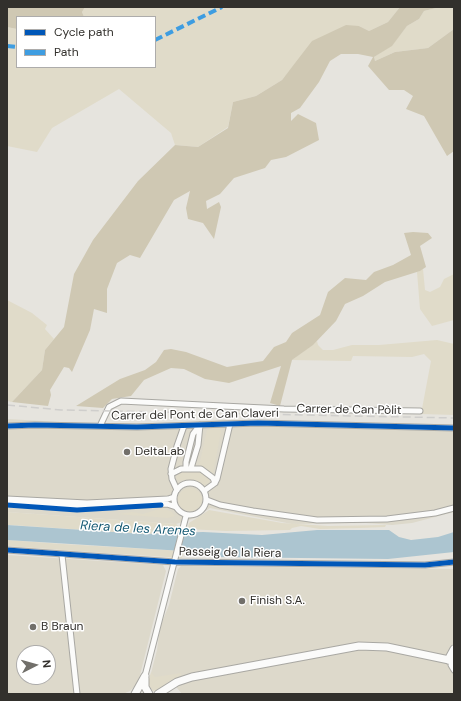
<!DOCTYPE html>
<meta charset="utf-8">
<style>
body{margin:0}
#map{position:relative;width:461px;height:701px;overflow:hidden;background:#e6e4de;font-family:"DM Sans",sans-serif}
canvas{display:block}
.frame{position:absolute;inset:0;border:8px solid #32302c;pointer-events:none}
.legend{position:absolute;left:16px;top:16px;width:140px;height:52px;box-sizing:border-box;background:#fff;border:1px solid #adacab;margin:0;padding:5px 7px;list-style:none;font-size:12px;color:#32302c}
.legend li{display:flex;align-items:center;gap:8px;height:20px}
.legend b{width:20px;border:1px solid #adacab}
.north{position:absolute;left:16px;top:645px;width:40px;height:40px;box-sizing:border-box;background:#fff;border:1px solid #adacab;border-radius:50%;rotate:84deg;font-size:11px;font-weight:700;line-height:16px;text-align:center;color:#32302c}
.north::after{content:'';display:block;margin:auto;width:14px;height:18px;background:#716f6a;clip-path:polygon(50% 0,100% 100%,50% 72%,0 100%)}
</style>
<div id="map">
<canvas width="461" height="701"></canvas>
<div class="frame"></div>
<ul class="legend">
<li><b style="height:5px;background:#0057b8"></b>Cycle path</li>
<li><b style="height:5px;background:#3e9de1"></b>Path</li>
</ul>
<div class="north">N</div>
</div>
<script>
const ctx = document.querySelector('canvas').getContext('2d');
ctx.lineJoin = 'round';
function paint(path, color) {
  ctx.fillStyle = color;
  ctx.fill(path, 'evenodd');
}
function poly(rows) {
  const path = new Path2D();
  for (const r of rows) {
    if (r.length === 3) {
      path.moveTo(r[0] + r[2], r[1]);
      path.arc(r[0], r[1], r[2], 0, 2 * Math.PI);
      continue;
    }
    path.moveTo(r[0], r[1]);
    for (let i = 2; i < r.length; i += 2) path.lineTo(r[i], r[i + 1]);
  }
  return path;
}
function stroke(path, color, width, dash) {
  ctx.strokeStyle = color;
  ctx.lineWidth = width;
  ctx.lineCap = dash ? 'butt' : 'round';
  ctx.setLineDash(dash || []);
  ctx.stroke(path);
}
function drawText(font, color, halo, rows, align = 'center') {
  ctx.font = font + ' "DM Sans",sans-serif';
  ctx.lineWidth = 3;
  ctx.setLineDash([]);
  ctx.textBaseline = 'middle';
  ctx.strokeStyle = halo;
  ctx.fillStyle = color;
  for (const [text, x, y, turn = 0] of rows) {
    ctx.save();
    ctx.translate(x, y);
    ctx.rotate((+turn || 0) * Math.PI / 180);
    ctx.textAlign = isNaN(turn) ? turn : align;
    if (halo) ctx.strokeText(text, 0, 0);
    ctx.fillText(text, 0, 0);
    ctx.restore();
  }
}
paint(poly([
 [7,419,97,424,178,423,220,420,454,427,454,512,412,523,392,525,366,523,292,524,210,508,195,518,176,524,7,512],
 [7,555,163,565,166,571,138,683,130,691,123,694,7,694],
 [24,653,48,653,48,677,24,677],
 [181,566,454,569,454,694,182,694,168,677,157,679,150,677,157,650,160,627,169,605,178,569]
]), '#ddd9cb');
paint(poly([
 [85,7,400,7,388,22,369,31,359,26,292,68,282,80,256,96,233,102,228,127,198,147,175,145,171,133,119,89,52,128,37,152,7,146,7,27,17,29,17,67,155,67,155,17,84,17,82,12],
 [440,7,454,7,454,29,428,48,395,52,375,61,374,57,392,45,407,26,419,19,424,11],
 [423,269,425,290,430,292,440,287,444,279,454,274,454,320,432,326,420,309,417,272],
 [7,300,32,313,47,325,45,329,54,339,45,350,42,370,12,402,7,401],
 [437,340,454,344,454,415,421,414,431,361,424,354,412,357,353,356,351,361,292,360,317,341,318,345,323,350,333,350,352,345,379,345],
 [216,428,220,428,221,432,213,473,199,466,207,430],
 [187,470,196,470,206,476,209,479,209,483,204,485,190,480,177,480,176,475],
 [190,500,12],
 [163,508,172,512,175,516,167,518,118,514,132,512,143,514],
 [209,510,282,523,328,526,386,525,385,527,360,528,320,529,301,526,292,528,290,530,226,531,188,529,189,523],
 [7,512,176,524,188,533,144,534,11,525,7,525],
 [7,540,62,544,183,551,182,558,105,553,7,546],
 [151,672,155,677,181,673,181,675,167,683,159,690,153,691,148,684]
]), '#e0dbc9');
paint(poly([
 [7,7,85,7,82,12,84,17,17,17,17,29,7,27],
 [400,7,440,7,424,11,419,19,407,26,392,46,374,57,375,61,395,52,428,48,454,29,454,151,447,156,424,116,406,109,413,96,404,90,389,90,368,66,373,57,358,54,341,54,330,61,319,82,300,108,291,113,291,121,298,114,316,123,319,140,286,157,271,160,265,168,234,178,220,194,206,201,207,209,219,202,221,207,214,239,203,223,188,219,186,208,190,191,174,200,140,258,130,255,117,263,107,289,107,313,94,309,90,330,72,372,69,368,64,367,50,390,51,395,48,406,12,402,42,370,45,350,64,327,74,274,93,240,138,181,175,145,198,147,228,128,233,102,256,96,282,80,312,41,346,25,359,26,369,31,388,22],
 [413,232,428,233,432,238,420,246,426,267,420,271,385,282,363,296,345,304,336,321,313,345,292,360,280,406,270,403,281,366,229,383,205,379,184,369,171,368,144,380,131,396,112,399,103,408,76,406,120,379,145,370,156,362,164,350,171,349,186,352,227,367,263,361,274,347,286,342,292,333,320,315,328,292,345,278,366,280,374,272,393,265,411,255,404,233]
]), '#cfc8b3');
paint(poly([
 [7,525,144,534,203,532,262,535,317,530,389,530,399,537,411,540,438,537,454,532,454,552,388,559,215,557,183,551,7,540]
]), '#acc5d0');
const minor = poly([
 [8,426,35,425,137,427,258,423,454,428],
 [100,426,109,407,121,401,284,409,420,411],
 [186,469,186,462,193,434,200,425,198,445,191,468],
 [171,474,181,469,201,469,213,478,215,483],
 [190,499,16],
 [177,490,172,479,171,469,177,446,184,426],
 [204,491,215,483,217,479,230,424],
 [7,499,87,503,168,499,174,497],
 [207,500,220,505,253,511,317,520,387,519,435,513,454,508],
 [7,503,82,507,167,504,176,507],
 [7,550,175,562,425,565,454,562],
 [62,555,77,694],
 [452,661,451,665,454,670],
 [145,676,186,516]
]);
const secondary = poly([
 [448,660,454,649],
 [145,678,145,687,149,694],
 [135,694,145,676],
 [158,694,177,682,192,677,359,646,387,647,454,661]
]);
stroke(minor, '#a9a8a3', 7);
stroke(secondary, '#a9a8a3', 9);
stroke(minor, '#fbfbfa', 5);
stroke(secondary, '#fbfbfa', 7);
stroke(poly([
 [7,405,61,410,454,418]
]), '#cfcecc', 1.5, [8, 4]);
stroke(poly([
 [155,40,222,7],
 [7,46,17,47]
]), '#3e9de1', 4, [8, 4]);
stroke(poly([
 [8,426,35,425,137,427,258,423,454,428],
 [7,505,77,510,161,505],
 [7,550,175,562,425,565,454,562]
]), '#0057b8', 5);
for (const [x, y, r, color] of [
 [127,452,4,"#716f6a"],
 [242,601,4,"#716f6a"],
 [33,627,4,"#716f6a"]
]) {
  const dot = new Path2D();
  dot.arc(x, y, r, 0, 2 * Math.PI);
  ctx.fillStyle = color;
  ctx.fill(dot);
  stroke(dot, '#fff', 1.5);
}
drawText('12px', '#32302c', '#fff', [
 ["Carrer de Can Pòlit",349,410,1],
 ["Carrer del Pont de Can Claveri",195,415,-1],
 ["Passeig de la Riera",230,553,1]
]);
drawText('12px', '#32302c', '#fff', [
 ["DeltaLab",135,452],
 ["Finish S.A.",250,601],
 ["B Braun",41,627]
], 'left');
drawText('italic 13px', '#145973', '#fff', [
 ["Riera de les Arenes",138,529,3]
]);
</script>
